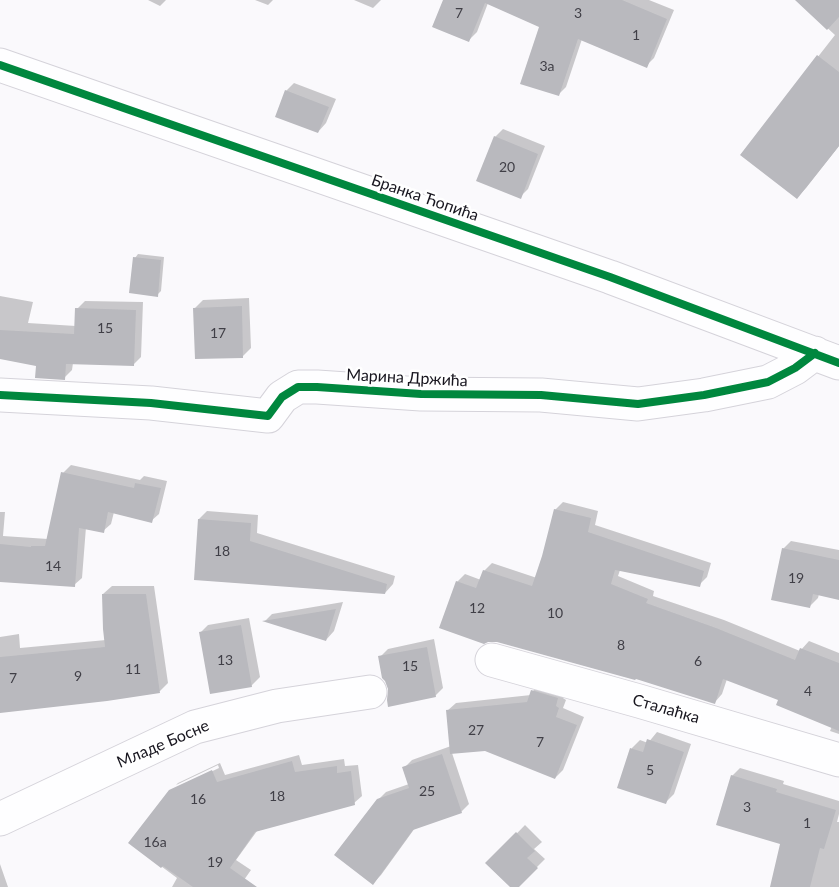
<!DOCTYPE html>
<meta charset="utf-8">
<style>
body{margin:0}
canvas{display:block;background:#faf9fc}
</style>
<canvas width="839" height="887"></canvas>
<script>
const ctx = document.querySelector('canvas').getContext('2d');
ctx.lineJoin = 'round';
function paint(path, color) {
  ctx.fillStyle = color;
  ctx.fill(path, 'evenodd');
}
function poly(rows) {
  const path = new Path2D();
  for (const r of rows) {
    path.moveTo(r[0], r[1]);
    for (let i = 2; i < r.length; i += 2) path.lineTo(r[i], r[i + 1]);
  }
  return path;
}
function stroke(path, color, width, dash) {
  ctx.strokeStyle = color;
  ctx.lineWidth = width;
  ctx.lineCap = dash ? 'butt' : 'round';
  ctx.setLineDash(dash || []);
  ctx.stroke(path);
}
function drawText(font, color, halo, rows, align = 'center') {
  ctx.font = font + ' Lato,sans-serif';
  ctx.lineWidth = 5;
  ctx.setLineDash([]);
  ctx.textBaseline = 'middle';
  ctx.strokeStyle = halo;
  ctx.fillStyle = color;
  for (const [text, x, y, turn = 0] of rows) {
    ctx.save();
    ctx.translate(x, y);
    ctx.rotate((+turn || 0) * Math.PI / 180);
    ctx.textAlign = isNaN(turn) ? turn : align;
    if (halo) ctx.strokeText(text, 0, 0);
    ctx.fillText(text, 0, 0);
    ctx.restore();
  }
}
paint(poly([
 [148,0,166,0,160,6],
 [255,0,273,0,268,5],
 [354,0,381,0,373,8],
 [444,0,649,0,674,10,654,58,646,66,582,39,566,87,558,95,541,26,488,3,477,32,469,40],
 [797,0,839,0,839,146,806,188,797,197,742,154,835,35],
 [294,83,336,99,326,123,318,132,286,91],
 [503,129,545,146,528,189,520,197,495,137],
 [138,254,164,257,161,291,157,295,135,258],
 [0,296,33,302,28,323,76,326,77,309,85,301,143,302,141,357,133,365,73,363,72,370,64,378,38,365,0,357],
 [249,298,251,348,243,356,195,308,203,300],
 [71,465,140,480,144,476,167,481,159,514,151,521,114,512,111,524,103,531,86,527,82,578,74,585,0,580,0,512,5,512,3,536,48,539,63,473],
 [563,502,598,511,595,525,711,563,707,577,699,585,620,570,618,576,654,591,653,596,724,620,800,651,809,641,839,653,839,734,830,731,832,726,780,700,727,679,722,694,715,702,457,582,465,574,481,580,484,571,492,563,537,578,555,510],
 [207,511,258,515,257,533,395,576,393,584,385,593,195,579,199,519],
 [791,541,839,550,839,598,819,594,818,598,810,606,783,549],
 [112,586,154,586,168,683,160,691,0,712,0,637,19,634,20,648,106,640,103,594],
 [343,602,334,631,326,640,265,621,272,614],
 [249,618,260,677,251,686,200,633,208,625],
 [434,639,443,688,435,696,390,688,380,657,388,649],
 [541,683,566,690,563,698,566,700,563,708,584,717,563,770,555,778,486,750,452,753,469,804,461,812,415,828,381,875,373,883,378,800,386,792,409,784,404,768,412,760,451,746,447,711,456,703,531,695,533,691],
 [657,732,691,744,674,794,666,802,619,787,632,748,640,740,648,743],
 [299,755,302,765,344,759,345,766,358,765,362,796,354,803,257,831,236,860,251,870,239,887,172,887,177,878,130,843,170,791,219,768,218,765,176,785,178,783,220,763,225,775],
 [740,768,784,781,783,784,839,801,839,814,837,822,839,822,839,887,772,887,782,843,732,776],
 [525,825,542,842,534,849,545,859,517,887,512,887,488,863],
 [0,864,8,887,0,887]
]), '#0003');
paint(poly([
 [443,0,622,0,667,19,647,68,578,39,559,96,520,84,539,27,485,3,469,42,432,27],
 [795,0,839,0,839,17,827,30],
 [817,55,839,72,839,146,797,199,740,155],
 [285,90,329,107,318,133,275,117],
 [494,136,538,154,521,199,476,181],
 [133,257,161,260,158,297,129,293],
 [242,306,243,358,195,359,193,308],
 [75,308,136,310,134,366,66,364,65,380,35,378,36,366,0,359,0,330,74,334],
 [61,472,134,488,135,483,161,488,152,523,108,512,104,533,79,528,75,587,0,582,0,544,31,547,31,546,45,546],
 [554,509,591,518,588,532,704,571,700,587,615,570,611,584,648,599,646,603,716,628,795,660,800,648,839,663,839,731,776,705,778,700,723,679,715,704,636,679,635,680,497,642,488,642,484,644,439,628,456,581,476,588,483,570,532,586,542,556],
 [198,519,251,523,250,541,387,584,385,594,194,580],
 [782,548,839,560,839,600,813,594,810,608,771,600],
 [102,594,146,594,160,693,107,701,0,713,0,657,105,647,103,629],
 [336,609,326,641,262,621],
 [241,625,252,687,210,694,199,632],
 [427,647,436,697,388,707,387,700,388,689,385,681,382,678,378,656],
 [531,690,558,698,556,706,559,708,556,717,577,725,555,779,485,751,450,754,446,710,527,702],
 [647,739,684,752,666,804,617,788,630,748,643,752],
 [442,754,462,813,413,830,373,885,334,855,377,799,409,788,402,767],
 [292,761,295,772,337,766,337,773,351,771,355,805,255,832,230,868,257,887,193,887,163,866,161,868,128,843,169,790,212,770,217,782],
 [731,775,777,789,776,792,836,810,824,849,820,848,810,887,770,887,780,844,716,825],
 [516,832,535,851,527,858,538,868,519,887,510,887,485,863]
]), '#b9b9be');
const minor = poly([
 [0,65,610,277,839,363],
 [0,395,151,403,268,416,282,397,298,387,317,387,421,394,541,395,638,404,704,395,768,382,795,368,815,353],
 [492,660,639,701,839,760],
 [0,819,195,727,277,706,370,692]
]);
stroke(minor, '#d5d3da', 35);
stroke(minor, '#fefeff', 33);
stroke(poly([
 [0,65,610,277,839,363],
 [0,395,151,403,268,416,282,397,298,387,317,387,421,394,541,395,638,404,704,395,768,382,795,368,815,353]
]), '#00873e', 8);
drawText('14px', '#403f47', null, [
 ["7",459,13],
 ["3",578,13],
 ["1",636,35],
 ["3a",547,66],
 ["20",507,167],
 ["15",105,328],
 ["17",218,333],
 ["18",222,551],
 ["14",53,566],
 ["19",796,578],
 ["12",477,608],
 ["10",555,613],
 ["8",621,645],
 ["13",225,660],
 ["6",698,661],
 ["15",410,666],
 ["11",133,669],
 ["9",78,676],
 ["7",13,678],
 ["4",808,691],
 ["27",476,730],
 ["7",540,742],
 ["5",650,770],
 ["25",427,791],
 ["18",277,796],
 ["16",198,799],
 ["3",747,807],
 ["1",807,823],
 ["16a",155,842],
 ["19",215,862]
]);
drawText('16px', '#18161f', '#fff', [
 ["Бранка Ћопића",425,198,19],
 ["Марина Држића",407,378,3],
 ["Сталаћка",666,709,16],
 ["Младе Босне",163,744,-23]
]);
</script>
